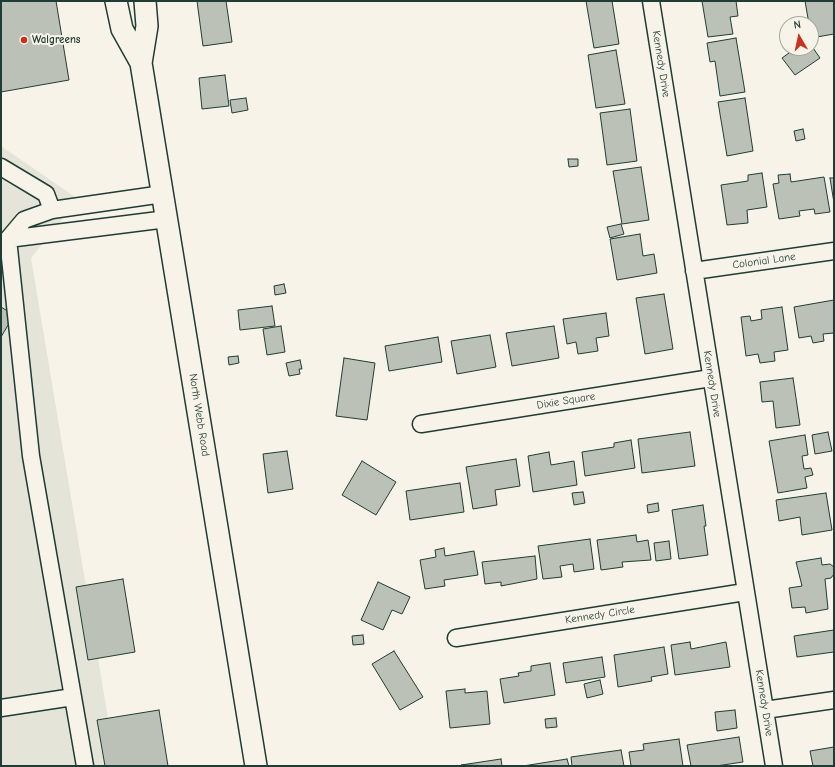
<!DOCTYPE html>
<style>
body{margin:0}
#map{position:relative;width:835px;height:767px;overflow:hidden;background:#f7f3e8;font-family:"Comic Neue",sans-serif}
canvas{display:block}
.frame{position:absolute;inset:0;border:2px solid #1f3d34;pointer-events:none}
.north{position:absolute;left:779px;top:16px;width:40px;height:40px;box-sizing:border-box;background:#f7f3e8;border:1px solid #a1aaa0;border-radius:50%;rotate:351deg;font-size:11px;font-weight:700;line-height:16px;text-align:center;color:#1f3d34}
.north::after{content:'';display:block;margin:auto;width:14px;height:18px;background:#c8321e;clip-path:polygon(50% 0,100% 100%,50% 72%,0 100%)}
</style>
<div id="map">
<canvas width="835" height="767"></canvas>
<div class="frame"></div>
<div class="north">N</div>
</div>
<script>
const ctx = document.querySelector('canvas').getContext('2d');
ctx.lineJoin = 'round';
function paint(path, color) {
  ctx.fillStyle = color;
  ctx.fill(path, 'evenodd');
}
function poly(rows) {
  const path = new Path2D();
  for (const r of rows) {
    path.moveTo(r[0], r[1]);
    for (let i = 2; i < r.length; i += 2) path.lineTo(r[i], r[i + 1]);
  }
  return path;
}
function stroke(path, color, width, dash) {
  ctx.strokeStyle = color;
  ctx.lineWidth = width;
  ctx.lineCap = dash ? 'butt' : 'round';
  ctx.setLineDash(dash || []);
  ctx.stroke(path);
}
function drawText(font, color, halo, rows, align = 'center') {
  ctx.font = font + ' "Comic Neue",sans-serif';
  ctx.lineWidth = 4;
  ctx.setLineDash([]);
  ctx.textBaseline = 'middle';
  ctx.strokeStyle = halo;
  ctx.fillStyle = color;
  for (const [text, x, y, turn = 0] of rows) {
    ctx.save();
    ctx.translate(x, y);
    ctx.rotate((+turn || 0) * Math.PI / 180);
    ctx.textAlign = isNaN(turn) ? turn : align;
    if (halo) ctx.strokeText(text, 0, 0);
    ctx.fillText(text, 0, 0);
    ctx.restore();
  }
}
paint(poly([
 [1,146,78,199,31,258,116,766,1,766]
]), '#e5e4d9');
const building = poly([
 [1,1,56,1,69,80,1,92,1,1],
 [197,1,226,1,232,42,203,46,197,1],
 [586,1,612,1,619,44,594,48,586,1],
 [702,1,736,1,738,16,730,17,733,34,708,37,702,1],
 [805,1,834,1,834,34,811,38,811,24,809,24,805,1],
 [736,38,745,92,720,96,715,61,710,62,707,43,736,38],
 [811,45,820,58,795,75,782,58,796,48,811,48,811,45],
 [616,50,625,104,596,108,588,55,616,50],
 [225,75,229,106,202,109,199,78,225,75],
 [246,98,248,110,232,113,230,100,246,98],
 [745,98,753,151,727,156,718,102,745,98],
 [630,109,637,161,607,165,600,113,630,109],
 [803,129,805,139,796,141,794,131,803,129],
 [568,159,578,159,578,166,569,167,568,159],
 [641,167,649,220,622,224,613,171,641,167],
 [762,173,767,207,747,210,748,223,727,225,721,185,748,181,748,175,762,173],
 [790,174,791,182,824,177,830,212,815,214,814,209,799,211,800,216,779,219,773,184,779,183,778,175,790,174],
 [830,178,834,178,834,203,830,178],
 [621,224,624,234,610,238,607,227,621,224],
 [640,234,643,256,654,254,657,273,617,280,610,239,640,234],
 [284,284,286,293,275,295,274,286,284,284],
 [664,294,673,349,645,354,636,298,664,294],
 [834,300,834,333,823,334,824,341,813,343,811,336,799,338,794,307,834,300],
 [272,306,275,326,240,330,238,310,272,306],
 [1,307,14,315,1,337,1,307],
 [782,307,788,350,774,352,775,361,760,363,758,354,746,356,741,317,750,316,751,321,762,319,761,310,782,307],
 [606,313,609,336,596,338,598,351,578,354,576,342,567,344,563,319,606,313],
 [281,326,285,352,267,355,263,329,281,326],
 [554,326,559,358,512,366,506,333,554,326],
 [490,335,496,367,457,374,451,341,490,335],
 [438,337,442,362,389,371,385,346,438,337],
 [238,356,239,363,229,365,228,357,238,356],
 [344,358,375,363,367,420,336,416,344,358],
 [300,360,302,369,299,369,300,374,289,376,286,363,300,360],
 [793,378,800,425,776,428,773,401,762,402,760,382,793,378],
 [690,432,695,466,642,473,638,439,690,432],
 [828,432,832,451,815,454,812,435,828,432],
 [805,435,808,455,802,456,804,469,811,468,813,475,805,477,807,488,778,493,769,441,805,435],
 [631,440,635,468,585,476,582,452,614,447,614,443,631,440],
 [287,451,293,489,268,493,263,454,287,451],
 [549,452,551,465,574,461,577,485,533,492,528,456,549,452],
 [516,459,520,486,495,490,497,505,473,509,466,467,516,459],
 [362,461,396,482,376,515,342,495,362,461],
 [460,483,464,512,410,520,406,491,460,483],
 [583,492,585,503,574,505,572,493,583,492],
 [826,493,832,530,802,535,800,517,779,521,776,500,826,493],
 [658,503,659,511,648,513,647,505,658,503],
 [703,505,706,526,704,526,708,555,679,559,672,510,703,505],
 [636,535,637,542,648,540,651,560,622,562,623,567,601,570,597,540,636,535],
 [590,539,594,569,574,572,573,564,560,566,562,577,543,579,538,546,590,539],
 [669,541,671,559,656,561,654,543,669,541],
 [444,548,445,556,474,551,478,575,444,580,445,586,425,589,420,560,436,557,435,550,444,548],
 [535,556,537,579,501,586,501,582,485,584,482,562,535,556],
 [821,558,822,565,830,564,834,567,834,574,831,578,825,579,828,609,806,613,805,607,792,608,789,588,802,586,796,562,821,558],
 [123,579,135,652,88,660,76,587,123,579],
 [378,582,410,597,402,614,392,610,383,630,361,620,378,582],
 [834,630,834,652,797,657,794,636,834,630],
 [363,635,364,644,353,645,352,636,363,635],
 [690,642,691,649,726,642,730,667,675,675,671,645,690,642],
 [664,647,668,674,651,677,652,681,618,687,614,655,664,647],
 [394,651,423,697,400,710,372,664,394,651],
 [602,657,605,677,566,683,563,663,602,657],
 [550,663,555,695,504,703,500,679,519,676,518,673,531,671,531,666,550,663],
 [600,680,603,694,587,698,584,684,600,680],
 [465,689,465,693,487,691,490,724,450,728,446,691,465,689],
 [159,710,168,766,105,766,97,720,159,710],
 [735,710,737,728,717,731,715,712,735,710],
 [556,718,557,727,546,728,545,719,556,718],
 [739,737,743,762,716,766,691,766,687,745,739,737],
 [679,739,683,766,631,766,629,752,644,750,643,744,679,739],
 [834,747,834,766,813,766,810,751,834,747],
 [621,750,624,766,572,766,571,757,621,750],
 [501,759,502,766,461,765,501,759],
 [567,759,569,766,523,766,567,759]
]);
paint(building, '#bbc1b6');
stroke(building, '#1f3d34', 1);
const minor = poly([
 [651,1,774,766],
 [1,167,46,194,52,210],
 [8,239,167,219],
 [694,271,834,251],
 [421,424,711,378],
 [456,638,745,592],
 [1,708,73,697],
 [765,710,834,700],
 [85,766,31,456,8,239,24,220,52,210,163,194]
]);
const major = poly([
 [116,1,122,29,141,63],
 [145,1,147,26,141,63,256,766]
]);
stroke(minor, '#1f3d34', 19);
stroke(major, '#1f3d34', 24);
stroke(minor, '#f7f3e8', 16);
stroke(major, '#f7f3e8', 21);
for (const [x, y, r, color] of [
 [24,40,4,"#c8321e"]
]) {
  const dot = new Path2D();
  dot.arc(x, y, r, 0, 2 * Math.PI);
  ctx.fillStyle = color;
  ctx.fill(dot);
  stroke(dot, '#f7f3e8', 1.5);
}
drawText('bold 11px', '#1f3d34', '#f7f3e8', [
 ["Walgreens",32,40]
], 'left');
drawText('11px', '#1f3d34', '#f7f3e8', [
 ["Kennedy Drive",661,64,81],
 ["Colonial Lane",764,261,-8],
 ["Kennedy Drive",712,384,81],
 ["Dixie Square",566,401,-9],
 ["North Webb Road",199,415,81],
 ["Kennedy Circle",600,615,-9],
 ["Kennedy Drive",764,703,81]
]);
</script>
